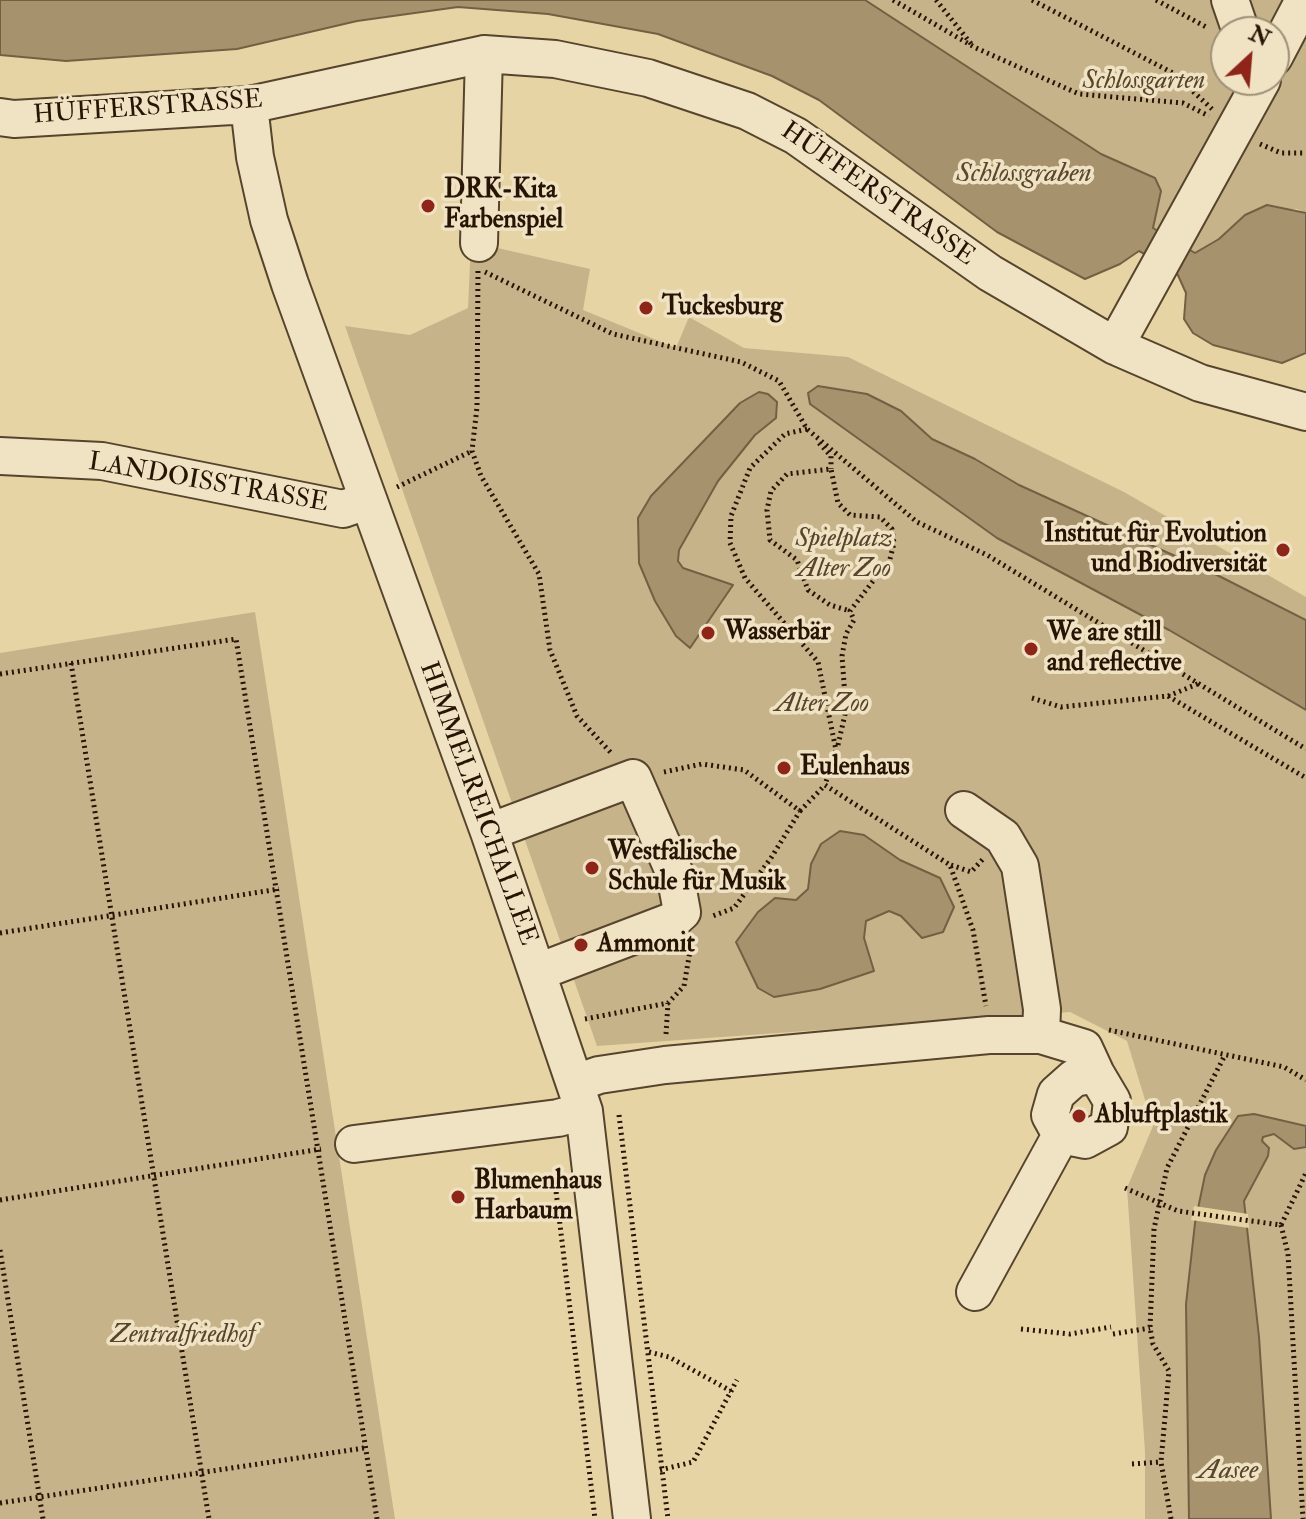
<!DOCTYPE html>
<meta charset="utf-8">
<style>
body{margin:0}
#map{position:relative;width:1306px;height:1519px;overflow:hidden;background:#e7d4a5;font-family:"IM FELL Double Pica",serif}
canvas{display:block}
.north{position:absolute;left:1210px;top:16px;width:80px;height:80px;box-sizing:border-box;background:#efe3c4;border:2px solid #9f9077;border-radius:50%;rotate:26deg;font-size:22px;font-weight:700;line-height:32px;text-align:center;color:#271403}
.north::after{content:'';display:block;margin:auto;width:28px;height:36px;background:#8f2418;clip-path:polygon(50% 0,100% 100%,50% 72%,0 100%)}
</style>
<div id="map">
<canvas width="1306" height="1519"></canvas>
<div class="north">N</div>
</div>
<script>
const ctx = document.querySelector('canvas').getContext('2d');
ctx.lineJoin = 'round';
function paint(path, color) {
  ctx.fillStyle = color;
  ctx.fill(path, 'evenodd');
}
function poly(rows) {
  const path = new Path2D();
  for (const r of rows) {
    path.moveTo(r[0], r[1]);
    for (let i = 2; i < r.length; i += 2) path.lineTo(r[i], r[i + 1]);
  }
  return path;
}
function stroke(path, color, width, dash) {
  ctx.strokeStyle = color;
  ctx.lineWidth = width;
  ctx.lineCap = dash ? 'butt' : 'round';
  ctx.setLineDash(dash || []);
  ctx.stroke(path);
}
function drawText(font, color, halo, rows, align = 'center') {
  ctx.font = font + ' "IM FELL Double Pica",serif';
  ctx.lineWidth = 7;
  ctx.setLineDash([]);
  ctx.textBaseline = 'middle';
  ctx.strokeStyle = halo;
  ctx.fillStyle = color;
  for (const [text, x, y, turn = 0] of rows) {
    ctx.save();
    ctx.translate(x, y);
    ctx.rotate((+turn || 0) * Math.PI / 180);
    ctx.textAlign = isNaN(turn) ? turn : align;
    if (halo) ctx.strokeText(text, 0, 0);
    ctx.fillText(text, 0, 0);
    ctx.restore();
  }
}
paint(poly([
 [866,0,1306,0,1306,213,1297,209,1245,215,1219,239,1195,253,1153,228,1161,192,1155,178,1101,154],
 [1226,32,1274,32,1274,80,1226,80],
 [471,242,590,269,583,310,676,348,689,317,744,348,848,357,1124,492,1306,597,1306,1519,1145,1519,1145,1452,1127,1188,1153,1126,1127,1041,1070,1012,597,1046,345,326,410,335,468,308],
 [255,612,395,1519,0,1519,0,653]
]), '#c6b389');
const water = poly([
 [0,0,865,0,1101,154,1155,178,1161,191,1153,228,1195,253,1219,239,1245,215,1267,205,1306,213,1306,353,1282,363,1213,345,1193,333,1184,319,1186,293,1176,271,1139,251,1120,264,1085,279,997,232,819,100,772,76,658,34,548,14,458,7,357,21,237,49,66,61,0,55,0,0],
 [818,386,867,394,901,411,932,439,975,459,1019,485,1219,576,1306,620,1306,710,1169,630,997,538,810,404,808,393,818,386],
 [759,392,768,394,777,402,776,418,755,435,718,481,679,550,678,561,683,568,733,585,690,648,676,636,655,601,639,563,638,518,651,496,740,403,759,392],
 [840,831,864,835,900,860,940,878,954,907,943,932,922,938,901,916,889,911,866,921,864,938,874,971,820,989,774,997,758,988,736,942,758,912,775,898,796,900,808,889,811,864,821,844,840,831],
 [1254,1114,1306,1126,1306,1147,1294,1149,1274,1134,1263,1137,1262,1141,1269,1148,1268,1156,1244,1201,1259,1337,1271,1519,1189,1519,1186,1304,1195,1223,1205,1175,1216,1150,1238,1116,1254,1114]
]);
paint(water, '#a6936e');
stroke(water, '#736043', 2);
paint(poly([
 [1194,1206,1248,1214,1249,1228,1191,1220]
]), '#e7d4a5');
const minor = poly([
 [1230,0,1241,32],
 [1274,57,1304,0],
 [249,105,255,157,269,220,290,284,489,832,584,1111,632,1519],
 [0,117,14,119,249,105,484,54,555,59,648,78,747,111,796,136,990,273,1115,346,1200,383,1306,412],
 [479,243,484,54],
 [1115,346,1262,80],
 [0,456,102,461,343,509,366,501],
 [964,810,1003,837,1020,866,1042,1009,1041,1035],
 [489,832,633,778,675,874,682,912,672,921,538,972],
 [576,1083,599,1075,665,1065,989,1035,1041,1035,1084,1048,1096,1074,1074,1078,1056,1094,1050,1115,1061,1135,1085,1140,1109,1127,1112,1101,1096,1074],
 [354,1144,558,1118,584,1111],
 [975,1292,1061,1135]
]);
stroke(minor, '#57442c', 40);
stroke(poly([
 [893,0,976,48,1079,94,1183,103,1209,116],
 [936,0,972,45],
 [1032,0,1173,73,1212,109],
 [1156,0,1208,28],
 [1260,144,1281,153,1306,153],
 [478,271,477,407,472,451,481,476,539,574,550,650,577,716,613,755],
 [485,272,613,334,741,362,779,381,807,429,917,522,987,555,1306,749],
 [807,429,785,434,750,468,731,516,730,543,745,578,818,662,836,750,825,785,950,865,973,930,986,1006],
 [819,443,831,456,831,469],
 [397,487,472,451],
 [71,663,209,1519],
 [0,674,236,639,377,1519],
 [1168,696,1306,778],
 [1032,698,1061,707,1168,696,1200,683],
 [838,745,846,710,842,656,846,634,854,620,850,611,890,559,894,543,892,529,880,517,850,515,838,503,831,469,787,474,771,491,767,510,770,540,797,560,808,590,830,605,850,611],
 [664,772,702,764,744,770,800,811,771,858,734,908,710,917],
 [800,811,825,785],
 [951,865,971,872,983,859],
 [0,933,279,889],
 [585,1019,668,1003,684,986,691,945],
 [1109,1030,1284,1067,1306,1080],
 [666,1034,668,1003],
 [619,1115,668,1519],
 [557,1168,556,1191,595,1519],
 [1125,1188,1178,1211,1281,1225,1306,1173],
 [0,1200,321,1149],
 [1281,1225,1288,1254,1303,1519],
 [0,1250,43,1519],
 [1021,1329,1070,1334,1111,1327],
 [1113,1334,1150,1328],
 [649,1352,669,1357,731,1391],
 [1132,1464,1161,1462],
 [660,1470,693,1462,737,1380],
 [0,1503,364,1448],
 [1171,1519,1161,1462,1169,1371,1153,1344,1150,1328,1154,1229,1167,1168,1225,1055]
]), '#271403', 5, [2, 4]);
stroke(minor, '#efe3c4', 36);
for (const [x, y, r, color] of [
 [428,206,8,"#8f2418"],
 [646,308,8,"#8f2418"],
 [1283,550,8,"#8f2418"],
 [708,633,8,"#8f2418"],
 [1031,649,8,"#8f2418"],
 [784,768,8,"#8f2418"],
 [592,868,8,"#8f2418"],
 [581,945,8,"#8f2418"],
 [1079,1116,8,"#8f2418"],
 [458,1197,8,"#8f2418"]
]) {
  const dot = new Path2D();
  dot.arc(x, y, r, 0, 2 * Math.PI);
  ctx.fillStyle = color;
  ctx.fill(dot);
  stroke(dot, '#efe3c4', 3);
}
drawText('italic 26px', '#57442b', '#efe3c4', [
 ["Schlossgarten",1144,82],
 ["Spielplatz",844,540],
 ["Alter Zoo",844,570],
 ["Alter Zoo",822,705],
 ["Zentralfriedhof",183,1336]
]);
drawText('26px', '#271403', '#efe3c4', [
 ["HÜFFERSTRASSE",148,109,-4],
 ["HÜFFERSTRASSE",877,195,35],
 ["LANDOISSTRASSE",208,484,10],
 ["HIMMELREICHALLEE",477,804,70]
]);
drawText('bold 26px', '#271403', '#efe3c4', [
 ["DRK-Kita",444,191],
 ["Farbenspiel",444,221],
 ["Tuckesburg",662,308],
 ["Institut für Evolution",1267,535,"right"],
 ["und Biodiversität",1267,565,"right"],
 ["Wasserbär",724,633],
 ["We are still",1047,634],
 ["and reflective",1047,664],
 ["Eulenhaus",800,768],
 ["Westfälische",608,853],
 ["Schule für Musik",608,883],
 ["Ammonit",597,945],
 ["Abluftplastik",1095,1116],
 ["Blumenhaus",474,1182],
 ["Harbaum",474,1212]
], 'left');
drawText('italic 28px', '#5a472e', '#efe3c4', [
 ["Schlossgraben",1024,175],
 ["Aasee",1228,1472]
]);
</script>
